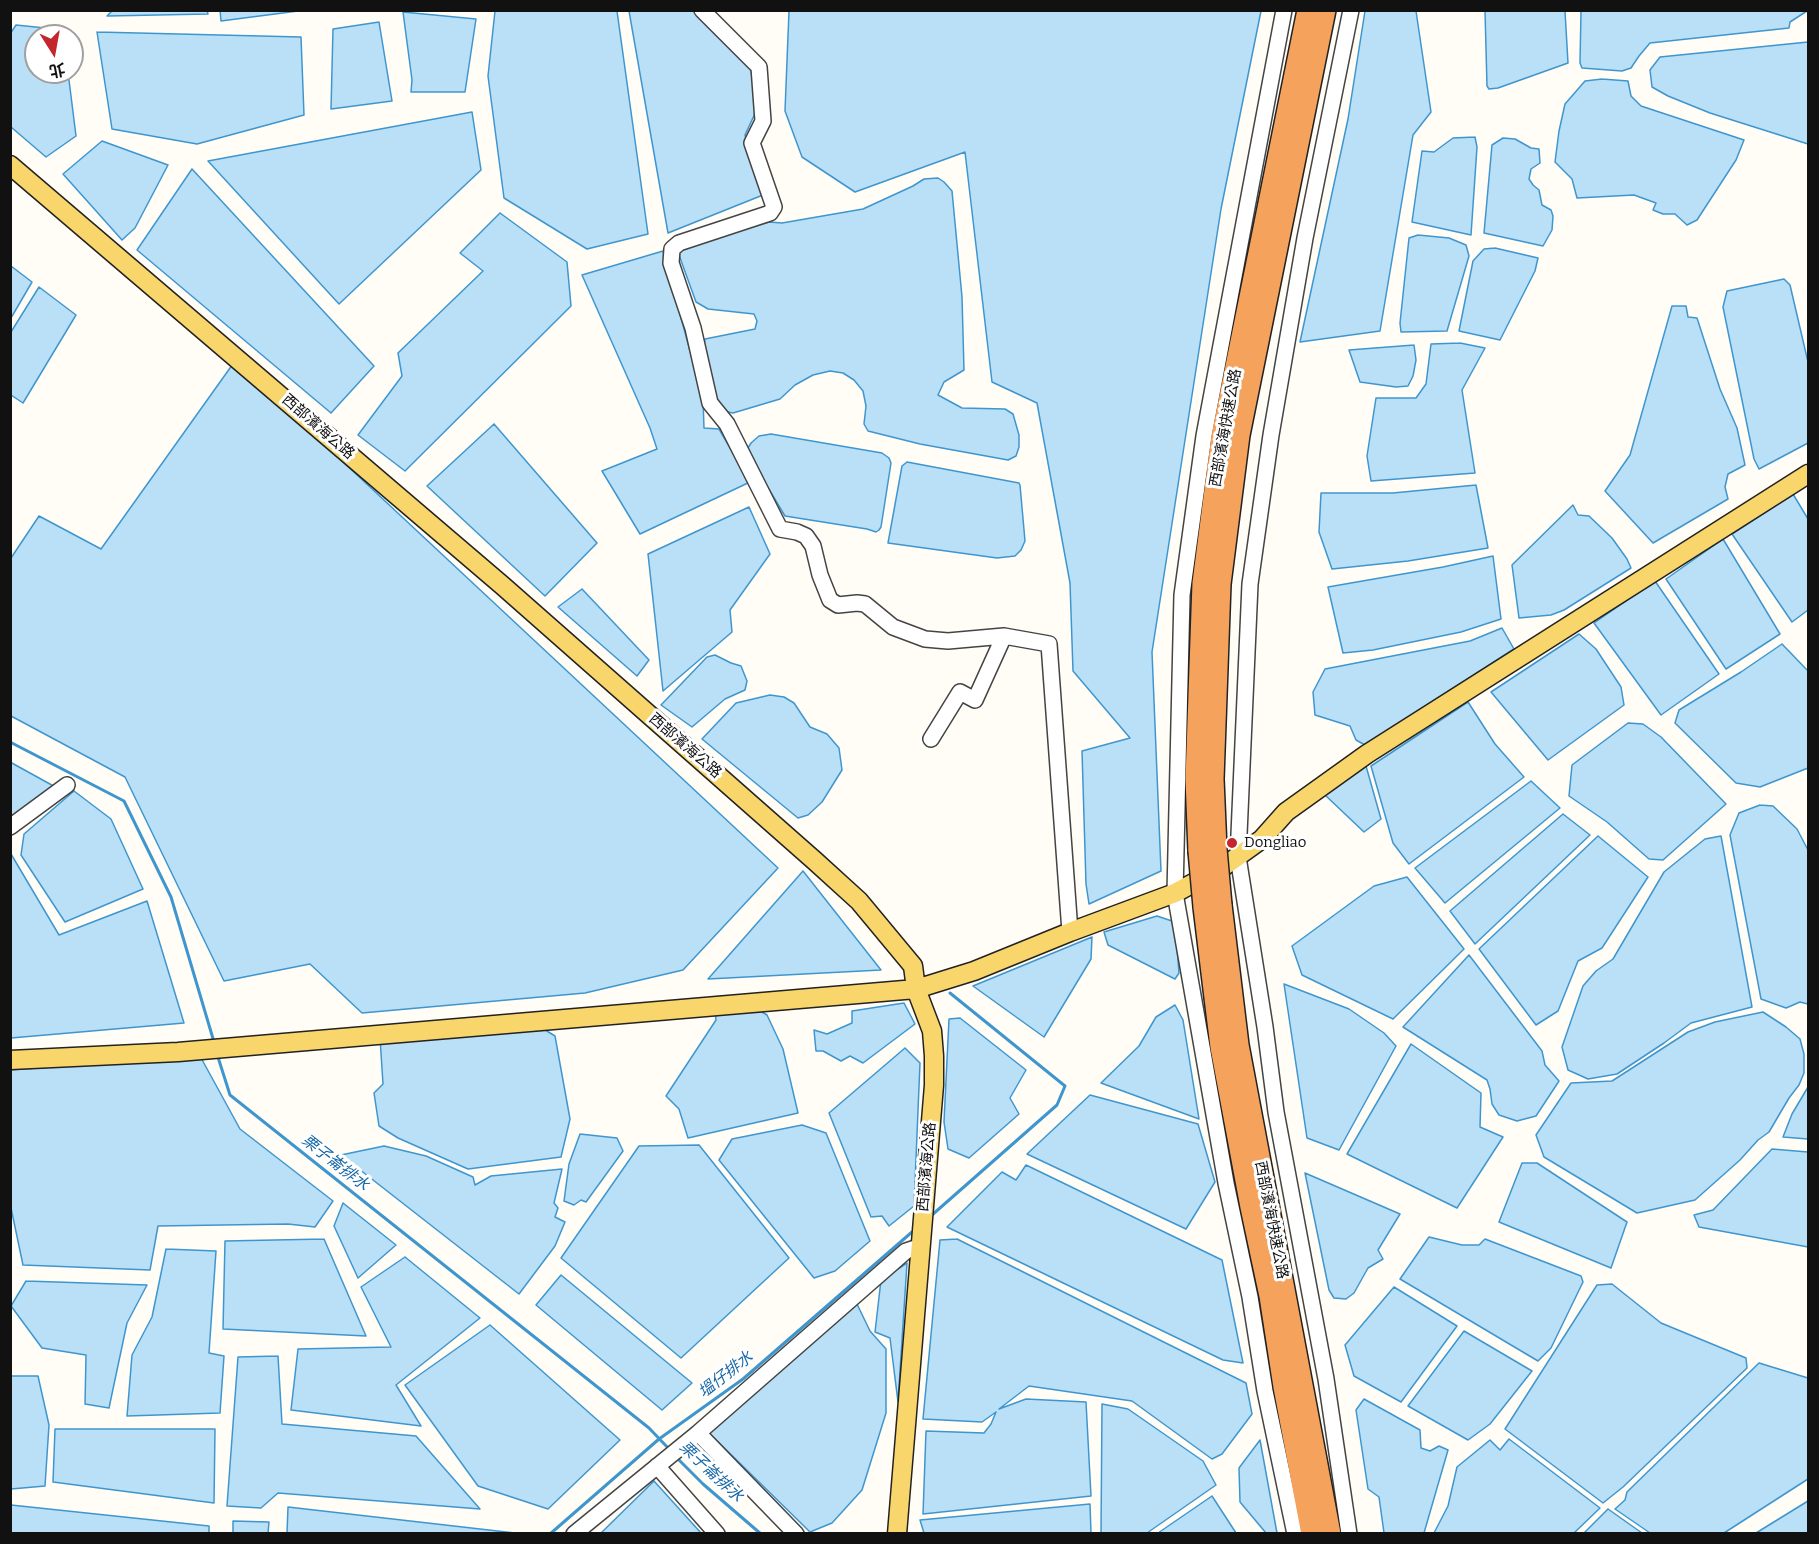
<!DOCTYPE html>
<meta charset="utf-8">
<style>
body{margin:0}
#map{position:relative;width:1819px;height:1544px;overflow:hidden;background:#fffdf5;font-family:Bitter,"Noto Sans TC",serif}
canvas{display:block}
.frame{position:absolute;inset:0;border:12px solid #111;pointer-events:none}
.north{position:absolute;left:24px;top:24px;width:60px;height:60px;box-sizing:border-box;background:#fff;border:2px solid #a0a0a0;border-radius:50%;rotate:169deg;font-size:16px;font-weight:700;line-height:24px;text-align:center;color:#111}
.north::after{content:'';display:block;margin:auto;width:21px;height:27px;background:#c4262e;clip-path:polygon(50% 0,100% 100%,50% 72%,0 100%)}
</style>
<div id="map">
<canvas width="1819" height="1544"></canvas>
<div class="frame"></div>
<div class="north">北</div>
</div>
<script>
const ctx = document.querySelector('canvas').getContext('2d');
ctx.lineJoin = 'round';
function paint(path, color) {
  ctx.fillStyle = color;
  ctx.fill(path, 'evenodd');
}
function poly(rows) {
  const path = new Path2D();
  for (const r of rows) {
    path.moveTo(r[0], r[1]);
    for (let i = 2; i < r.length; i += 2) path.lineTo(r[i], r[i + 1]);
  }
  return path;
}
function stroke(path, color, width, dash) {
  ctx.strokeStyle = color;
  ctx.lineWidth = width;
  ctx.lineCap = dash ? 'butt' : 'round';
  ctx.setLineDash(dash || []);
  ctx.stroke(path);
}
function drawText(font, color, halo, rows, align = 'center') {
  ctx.font = font + ' Bitter,"Noto Sans TC",serif';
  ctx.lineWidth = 6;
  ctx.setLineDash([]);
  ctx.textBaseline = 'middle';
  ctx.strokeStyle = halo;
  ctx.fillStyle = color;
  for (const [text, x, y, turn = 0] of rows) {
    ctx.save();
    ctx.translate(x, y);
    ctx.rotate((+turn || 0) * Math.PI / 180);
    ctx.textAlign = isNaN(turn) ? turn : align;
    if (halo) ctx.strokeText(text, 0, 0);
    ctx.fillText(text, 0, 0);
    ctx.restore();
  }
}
const water = poly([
 [220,10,298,10,298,11,221,21,220,10],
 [112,11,207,10,208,14,107,16,112,11],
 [495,11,617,11,648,234,587,249,504,198,488,76,495,11],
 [629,11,694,11,750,66,758,107,745,135,763,195,668,233,629,11],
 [789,11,1261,11,1221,209,1152,652,1161,871,1089,904,1086,884,1082,751,1130,738,1073,671,1070,583,1037,403,992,382,965,152,855,192,802,157,785,111,789,11],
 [1365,11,1416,11,1431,112,1413,135,1380,331,1300,342,1348,119,1365,11],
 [1485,11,1565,11,1568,63,1498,88,1489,89,1487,86,1485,11],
 [1581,11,1581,10,1807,11,1790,22,1789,28,1650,43,1639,56,1631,68,1622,71,1582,68,1580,63,1581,11],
 [403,12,476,19,465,92,411,92,412,80,403,12],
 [379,22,392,101,331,109,333,29,379,22],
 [16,25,65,30,65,36,36,36,36,72,68,72,76,136,46,157,11,127,10,34,16,25],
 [97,32,301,37,304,115,197,144,112,129,97,32],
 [1808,42,1808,144,1710,113,1668,96,1652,87,1650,70,1660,57,1808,42],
 [1602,79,1628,81,1631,96,1641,106,1744,140,1736,160,1697,220,1687,225,1675,214,1663,214,1653,210,1656,203,1634,195,1577,198,1572,179,1555,162,1559,131,1565,104,1585,81,1602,79],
 [472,112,481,170,339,304,208,161,472,112],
 [1475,137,1477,147,1471,235,1412,222,1422,151,1434,152,1453,138,1475,137],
 [1503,138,1515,139,1531,148,1539,149,1540,163,1531,169,1529,179,1533,185,1539,190,1542,205,1551,210,1553,216,1552,230,1543,246,1484,233,1492,145,1503,138],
 [102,141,168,165,135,228,122,240,63,174,102,141],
 [192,169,374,366,331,413,137,250,192,169],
 [938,178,944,182,952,191,962,297,964,370,944,382,938,395,962,408,1005,409,1013,414,1019,435,1019,447,1016,456,1008,460,920,444,868,431,864,424,866,406,863,391,854,380,843,373,830,371,813,375,795,385,780,399,733,413,719,410,704,346,705,339,755,329,757,321,754,314,708,309,696,302,679,255,680,250,691,245,769,222,782,223,863,209,913,186,924,179,938,178],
 [500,213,567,262,571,306,405,471,358,435,402,376,398,353,483,271,460,253,500,213],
 [1418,235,1449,238,1466,245,1469,256,1447,331,1401,332,1400,323,1409,238,1418,235],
 [1495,248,1538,258,1535,271,1500,340,1459,331,1473,261,1484,249,1495,248],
 [663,251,703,399,704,428,719,429,750,482,640,534,602,471,657,449,650,428,582,275,663,251],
 [11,266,32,282,11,318,11,266],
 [1784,279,1790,285,1808,362,1808,443,1759,469,1754,459,1723,307,1727,291,1784,279],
 [39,287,76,315,23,403,11,395,11,332,39,287],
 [1672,306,1686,306,1688,317,1697,318,1720,389,1737,428,1745,465,1728,474,1725,487,1728,499,1653,543,1605,491,1630,455,1672,306],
 [1460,343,1485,348,1462,390,1475,473,1371,481,1367,456,1376,398,1416,398,1426,384,1431,344,1460,343],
 [1414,345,1416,360,1413,376,1408,386,1396,387,1360,382,1349,350,1414,345],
 [235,361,778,868,683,970,585,993,362,1013,310,964,224,981,125,777,11,716,11,558,39,516,101,549,235,361],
 [494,424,597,543,545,596,427,486,494,424],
 [771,434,882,453,889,458,891,463,881,527,879,530,876,532,867,529,785,516,746,451,751,443,759,436,771,434],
 [907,462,1019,483,1020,485,1025,541,1021,550,1015,556,997,558,888,543,902,466,907,462],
 [1476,485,1488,548,1408,561,1332,569,1319,532,1321,493,1393,493,1476,485],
 [1793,494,1808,519,1808,610,1792,622,1732,534,1793,494],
 [1573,505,1578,515,1589,516,1612,538,1627,559,1631,568,1564,610,1551,615,1519,618,1512,565,1573,505],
 [749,507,770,554,730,610,732,632,663,691,648,554,749,507],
 [1723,539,1780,634,1726,669,1666,579,1723,539],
 [1493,556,1501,619,1461,632,1373,650,1343,653,1328,587,1443,567,1493,556],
 [1655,581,1719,674,1661,715,1594,623,1655,581],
 [582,589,649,660,637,676,558,607,582,589],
 [1502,628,1514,649,1365,745,1356,740,1350,726,1315,715,1313,692,1325,669,1470,641,1502,628],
 [1579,634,1596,649,1621,687,1624,705,1548,760,1491,692,1579,634],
 [1782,644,1808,671,1808,768,1760,787,1736,783,1675,723,1679,710,1741,672,1782,644],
 [715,655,731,663,741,666,747,681,745,690,725,699,692,727,661,705,707,657,715,655],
 [770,695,784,697,794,703,810,727,827,734,839,748,842,770,822,802,808,815,798,818,702,739,736,703,770,695],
 [1468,702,1495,744,1524,777,1409,864,1393,843,1371,766,1468,702],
 [1628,723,1643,724,1661,737,1726,804,1663,860,1649,859,1607,822,1569,796,1572,765,1628,723],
 [10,762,59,789,10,824,10,762],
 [1366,766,1381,819,1364,832,1325,795,1366,766],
 [1531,781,1560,808,1445,903,1415,868,1531,781],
 [74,791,111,819,143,889,65,922,21,855,24,834,74,791],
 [1760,805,1773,806,1797,829,1808,850,1808,1004,1800,1002,1786,1008,1761,999,1730,835,1739,813,1760,805],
 [1563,814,1590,835,1475,944,1450,911,1563,814],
 [1598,836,1648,877,1602,948,1578,961,1558,1011,1536,1025,1479,949,1598,836],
 [1721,836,1752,1007,1691,1023,1664,1043,1617,1074,1588,1079,1568,1070,1562,1047,1583,986,1596,971,1613,959,1664,872,1705,839,1721,836],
 [11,854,59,935,147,901,184,1023,11,1038,11,854],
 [803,871,881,970,708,979,803,871],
 [1407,877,1464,949,1393,1019,1302,975,1292,946,1374,886,1407,877],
 [1157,916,1175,922,1179,973,1175,979,1108,945,1104,932,1157,916],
 [1092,937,1091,959,1044,1037,973,986,1092,937],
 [1469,955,1542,1051,1545,1065,1559,1081,1536,1116,1517,1121,1499,1115,1492,1104,1490,1089,1487,1080,1403,1027,1469,955],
 [1284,984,1349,1009,1384,1033,1396,1046,1339,1150,1307,1138,1284,984],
 [904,1003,915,1024,863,1063,850,1056,841,1061,823,1051,816,1051,814,1030,827,1034,852,1023,852,1011,904,1003],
 [1175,1005,1183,1020,1199,1119,1101,1083,1139,1046,1156,1017,1175,1005],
 [757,1009,767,1015,783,1049,798,1113,688,1138,679,1109,666,1096,716,1020,715,1012,757,1009],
 [1763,1012,1786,1027,1800,1039,1804,1054,1804,1073,1799,1085,1789,1098,1769,1132,1758,1140,1740,1160,1695,1200,1637,1213,1544,1157,1536,1135,1571,1083,1612,1081,1688,1032,1715,1022,1763,1012],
 [960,1018,1026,1070,1010,1098,1019,1114,969,1158,948,1149,944,1122,949,1019,960,1018],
 [537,1025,555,1036,570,1119,561,1157,468,1169,398,1138,379,1126,374,1093,383,1084,380,1038,537,1025],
 [1411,1044,1481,1093,1480,1127,1503,1137,1457,1208,1347,1154,1411,1044],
 [905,1048,920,1063,914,1206,889,1226,882,1216,871,1217,829,1113,905,1048],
 [200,1056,240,1129,333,1201,315,1227,288,1224,158,1226,150,1270,23,1265,11,1208,10,1070,200,1056],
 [1808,1087,1808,1139,1783,1137,1792,1114,1808,1087],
 [1090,1095,1198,1124,1215,1182,1186,1229,1027,1154,1090,1095],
 [802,1125,826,1133,870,1241,835,1271,814,1278,719,1160,732,1139,802,1125],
 [580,1134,617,1138,623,1151,586,1202,581,1200,574,1205,564,1201,569,1164,580,1134],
 [699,1145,789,1258,681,1358,561,1258,639,1146,699,1145],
 [384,1146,426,1156,473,1177,475,1185,491,1176,562,1169,554,1203,558,1208,555,1217,565,1222,555,1246,519,1294,341,1155,384,1146],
 [1772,1149,1808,1152,1808,1247,1699,1227,1694,1215,1713,1210,1772,1149],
 [1522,1163,1537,1163,1627,1222,1611,1268,1499,1222,1522,1163],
 [1026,1165,1222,1260,1243,1363,1223,1360,947,1227,1002,1172,1016,1180,1026,1165],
 [1305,1173,1400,1214,1378,1250,1383,1259,1368,1268,1354,1293,1346,1299,1334,1298,1329,1290,1305,1173],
 [343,1203,396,1245,358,1278,334,1226,343,1203],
 [1429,1237,1462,1245,1479,1245,1485,1239,1581,1276,1583,1282,1551,1348,1538,1361,1400,1279,1429,1237],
 [324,1239,366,1336,223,1329,225,1241,324,1239],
 [957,1239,1246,1383,1252,1414,1222,1454,1212,1459,1132,1401,1029,1386,999,1409,1026,1399,1086,1402,1091,1496,923,1514,926,1431,984,1433,991,1424,996,1412,982,1422,923,1419,940,1240,957,1239],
 [166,1249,216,1251,209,1353,224,1356,220,1413,127,1416,132,1355,152,1317,166,1249],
 [405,1257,480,1318,396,1385,421,1426,291,1410,298,1349,391,1347,361,1287,405,1257],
 [907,1263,898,1402,890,1338,875,1332,881,1280,907,1263],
 [561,1275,692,1383,662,1410,536,1305,561,1275],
 [26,1281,147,1285,127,1323,109,1408,85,1404,86,1355,42,1348,11,1306,26,1281],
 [1612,1284,1661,1323,1746,1358,1747,1368,1623,1487,1603,1503,1505,1429,1597,1285,1612,1284],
 [1394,1287,1457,1326,1401,1402,1354,1376,1345,1345,1394,1287],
 [856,1302,870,1331,886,1349,886,1413,862,1490,832,1523,810,1532,709,1433,856,1302],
 [490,1325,620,1440,548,1509,478,1486,405,1385,490,1325],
 [1464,1331,1532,1371,1490,1424,1468,1440,1408,1406,1464,1331],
 [278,1356,282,1424,416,1436,480,1509,278,1493,261,1508,227,1506,238,1357,278,1356],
 [1759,1363,1808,1378,1808,1479,1724,1533,1650,1533,1615,1509,1625,1500,1627,1492,1759,1363],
 [11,1376,38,1376,49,1425,45,1486,11,1489,11,1376],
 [1364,1399,1420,1430,1421,1448,1430,1451,1439,1446,1448,1450,1424,1533,1384,1533,1379,1497,1368,1489,1356,1410,1364,1399],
 [1102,1404,1128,1409,1203,1461,1216,1485,1147,1533,1101,1533,1102,1404],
 [55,1429,215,1429,214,1503,53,1482,55,1429],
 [1509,1439,1600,1508,1574,1533,1434,1533,1448,1506,1457,1467,1490,1440,1500,1450,1509,1439],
 [1260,1440,1277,1533,1266,1533,1240,1502,1239,1468,1260,1440],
 [654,1481,701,1533,601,1533,654,1481],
 [1212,1496,1236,1533,1158,1533,1212,1496],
 [1808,1501,1808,1533,1756,1533,1808,1501],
 [1090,1504,1091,1533,924,1533,920,1520,1090,1504],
 [11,1505,209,1526,209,1533,11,1533,11,1505],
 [288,1507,515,1533,287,1533,288,1507],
 [1608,1509,1642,1533,1584,1533,1608,1509],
 [233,1521,269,1522,268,1533,233,1533,233,1521]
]);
paint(water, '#b9e0f7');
stroke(water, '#3f96cf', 1.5);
stroke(poly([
 [10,742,124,801,171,897,214,1042],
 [217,1054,230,1095,649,1428,670,1450],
 [932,1215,1057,1105,1065,1086,950,993],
 [676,1457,703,1484,761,1534],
 [550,1534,659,1439,743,1379,912,1232]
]), '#3f96cf', 3);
const minor = poly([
 [702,10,759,67,763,121,752,143,774,207,770,213,679,243,672,249,671,263,693,328,710,403,727,424,780,529,797,532,806,536,813,546,820,575,830,600,838,605,857,603,865,604,893,627,925,639,948,641,1004,636,1049,644,1070,932],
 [1284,10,1204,436,1182,595,1175,893,1226,1183,1250,1297,1265,1391,1295,1534],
 [931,739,960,692,975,700,1004,636],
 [10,827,67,785],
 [698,1433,796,1534],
 [657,1466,717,1534],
 [574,1534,698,1433,906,1251,921,1246],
 [1349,1534,1326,1379,1276,1112,1265,1027,1238,857,1250,584,1271,435,1305,238,1351,10]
]);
const major = poly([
 [10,165,503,586,815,861,859,901,913,966,916,989,932,1031,934,1056,934,1085,897,1534],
 [10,1060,178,1052,916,989,974,971,1070,932,1175,893,1223,867,1262,839,1286,812,1367,754,1808,474]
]);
const highway = poly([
 [1216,849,1213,779,1220,584,1239,435,1325,10],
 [1199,851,1196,779,1203,583,1222,436,1308,10],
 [1221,905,1238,1045,1330,1534],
 [1204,907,1221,1047,1251,1207,1270,1296,1284,1387,1312,1534]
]);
stroke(minor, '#444', 18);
stroke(major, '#222', 21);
stroke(highway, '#222', 24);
stroke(minor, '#fff', 15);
stroke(major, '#f9d66b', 18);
stroke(highway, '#f5a25d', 21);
const highwayBridge = poly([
 [1216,849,1221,905],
 [1199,851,1204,907]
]);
stroke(highwayBridge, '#222', 24, []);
stroke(highwayBridge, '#f5a25d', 21);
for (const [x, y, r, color] of [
 [1232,843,6,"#c4262e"]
]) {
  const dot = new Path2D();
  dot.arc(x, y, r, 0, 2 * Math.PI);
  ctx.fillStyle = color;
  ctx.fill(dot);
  stroke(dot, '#fff', 2);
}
drawText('15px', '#111', '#fff', [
 ["西部濱海公路",318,427,41],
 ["西部濱海快速公路",1226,428,-80],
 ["西部濱海公路",685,746,41],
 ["西部濱海公路",927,1167,-85],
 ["西部濱海快速公路",1271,1220,79]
]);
drawText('15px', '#111', '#fff', [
 ["Dongliao",1244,843]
], 'left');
drawText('italic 16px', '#1768a6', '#fff', [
 ["栗子崙排水",335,1163,38],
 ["塭仔排水",726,1375,-38],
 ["栗子崙排水",711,1472,43]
]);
</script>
